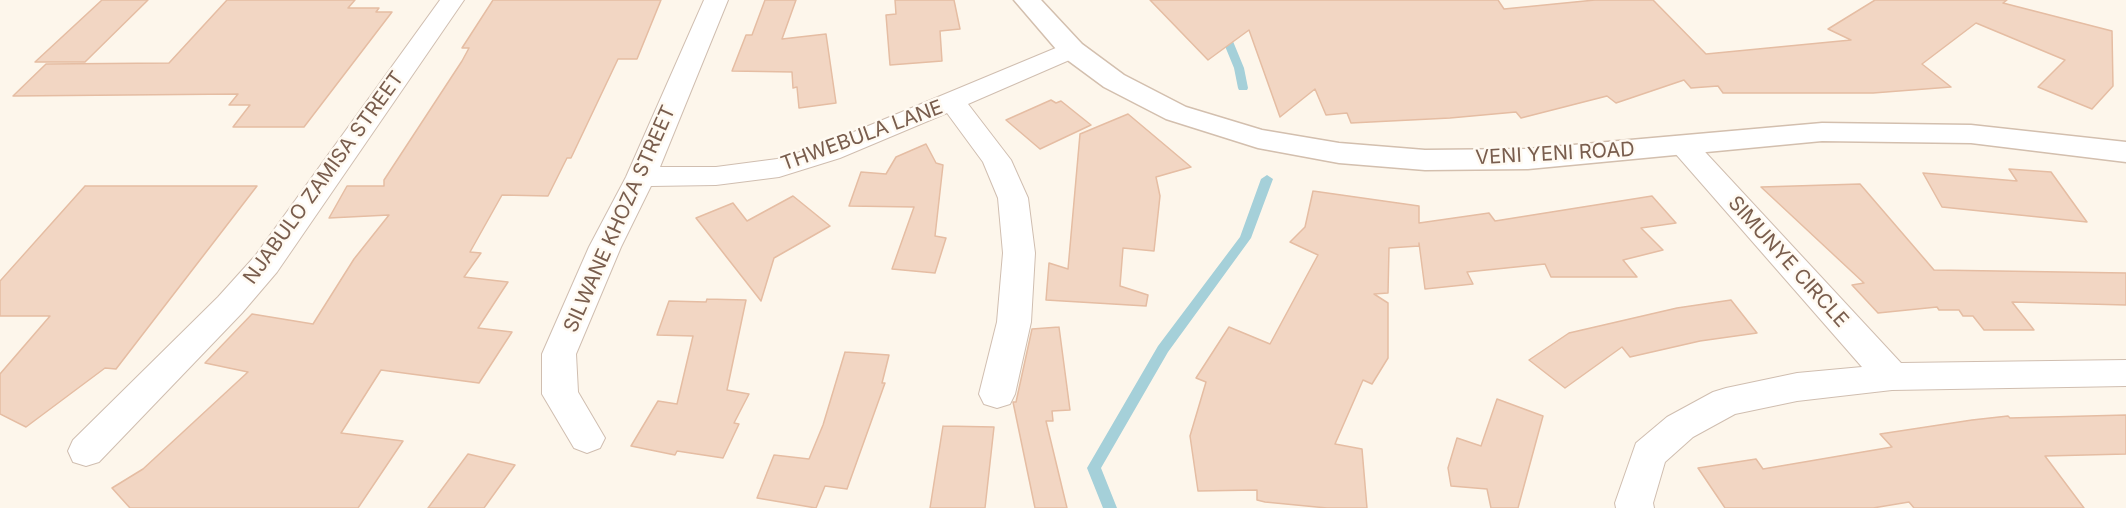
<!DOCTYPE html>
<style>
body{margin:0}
canvas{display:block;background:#fdf6eb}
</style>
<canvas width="2126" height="508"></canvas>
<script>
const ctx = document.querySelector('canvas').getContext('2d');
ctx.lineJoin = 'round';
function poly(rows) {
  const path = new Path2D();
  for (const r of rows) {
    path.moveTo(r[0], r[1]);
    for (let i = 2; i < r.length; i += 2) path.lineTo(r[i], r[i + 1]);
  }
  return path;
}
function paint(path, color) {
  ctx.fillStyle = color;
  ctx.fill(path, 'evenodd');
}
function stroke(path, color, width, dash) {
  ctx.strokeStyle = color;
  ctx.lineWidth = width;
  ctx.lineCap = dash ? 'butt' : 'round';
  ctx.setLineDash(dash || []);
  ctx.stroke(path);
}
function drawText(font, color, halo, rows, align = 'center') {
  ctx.font = font + ' Inter,sans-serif';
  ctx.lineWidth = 5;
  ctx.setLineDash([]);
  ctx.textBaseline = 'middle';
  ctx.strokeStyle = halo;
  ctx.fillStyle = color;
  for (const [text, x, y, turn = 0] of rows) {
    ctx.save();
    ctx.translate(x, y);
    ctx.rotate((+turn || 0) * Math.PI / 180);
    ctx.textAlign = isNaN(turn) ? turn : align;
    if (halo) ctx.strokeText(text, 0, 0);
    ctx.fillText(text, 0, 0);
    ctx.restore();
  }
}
paint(poly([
 [1206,0,1216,0,1244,68,1248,88,1247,90,1239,90,1238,88,1234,68,1206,0],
 [1267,175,1273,179,1251,238,1168,352,1101,468,1117,508,1103,508,1087,468,1158,346,1240,237,1261,179,1267,175]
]), '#a5d0d9');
const building = poly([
 [102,0,148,0,85,62,35,62,102,0],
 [227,0,355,0,348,8,379,8,376,12,392,12,304,127,233,127,250,105,229,105,238,94,13,96,46,64,169,63,227,0],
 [493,0,661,0,637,59,618,59,571,158,567,158,548,196,502,195,470,252,481,253,464,277,508,282,478,328,512,332,479,383,381,370,341,433,403,441,358,508,130,508,112,488,143,469,248,372,205,363,252,314,313,324,354,259,389,215,329,218,347,186,384,186,384,180,462,61,469,48,462,48,493,0],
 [765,0,796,0,782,39,826,34,836,103,799,108,797,87,793,88,792,72,732,71,746,35,752,35,765,0],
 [895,0,954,0,960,29,940,31,942,61,890,65,886,15,896,14,895,0],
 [1150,0,1498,0,1504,9,1595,0,1653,0,1706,54,1851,40,1828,29,1875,0,2007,0,2003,3,2112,31,2113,86,2092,109,2038,87,2065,60,1976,23,1922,64,1951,87,1873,93,1723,93,1718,86,1691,88,1684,80,1616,103,1607,96,1521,118,1516,112,1450,118,1351,123,1347,113,1326,115,1315,89,1280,117,1249,30,1208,60,1150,0],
 [1051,100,1056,103,1061,101,1091,125,1040,149,1006,120,1051,100],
 [1128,114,1191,167,1156,177,1160,196,1154,251,1123,248,1120,286,1148,295,1146,306,1046,300,1049,263,1068,269,1080,134,1128,114],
 [926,144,936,163,943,165,935,236,946,238,935,273,892,269,914,207,849,206,861,172,886,174,896,157,926,144],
 [2009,169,2051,172,2087,222,1942,207,1923,173,2017,181,2009,169],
 [1860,184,1934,270,2126,273,2126,305,2012,302,2034,330,1984,330,1973,316,1963,316,1959,310,1939,310,1937,307,1878,313,1852,285,1864,283,1761,187,1860,184],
 [85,186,257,186,116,369,105,368,26,427,0,414,0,374,50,316,0,316,0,281,85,186],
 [1313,191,1419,206,1419,223,1489,213,1495,221,1652,196,1676,223,1641,228,1663,250,1623,260,1637,277,1551,277,1545,264,1467,272,1473,284,1425,289,1419,243,1419,246,1389,248,1388,293,1374,294,1388,303,1388,358,1372,384,1363,380,1335,444,1362,449,1367,508,1327,508,1265,502,1257,500,1257,490,1198,491,1190,436,1206,382,1196,378,1229,327,1270,344,1318,255,1290,242,1305,227,1313,191],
 [793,196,830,226,774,258,761,301,696,218,733,203,747,221,793,196],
 [707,299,746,300,727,390,749,394,734,423,739,424,723,458,677,451,675,455,631,446,658,401,677,404,693,336,657,335,669,301,706,302,707,299],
 [1731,300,1757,333,1700,341,1630,357,1622,347,1565,388,1529,360,1569,333,1677,308,1731,300],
 [1059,327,1070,410,1052,411,1053,421,1046,421,1067,508,1035,508,1013,402,1016,402,1032,329,1059,327],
 [845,352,889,355,882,383,885,383,847,489,825,486,816,508,757,498,774,455,809,459,823,425,845,352],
 [1497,399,1543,416,1518,508,1491,508,1487,489,1451,486,1448,468,1457,438,1481,446,1497,399],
 [2126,415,2126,454,2045,456,2084,508,1914,508,1909,502,1873,508,1725,508,1698,468,1756,459,1763,469,1892,447,1880,434,1972,420,2008,416,2010,418,2126,415],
 [943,426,994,427,985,508,930,508,943,426],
 [468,454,515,465,484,508,428,508,468,454]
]);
paint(building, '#f2d6c3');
stroke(building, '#e5bda3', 1.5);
const street = poly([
 [440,0,464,0,277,272,242,313,99,462,86,466,73,462,68,451,73,440,218,297,255,256,440,0],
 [704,0,728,0,660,167,716,167,777,159,820,146,1063,45,1072,42,1081,45,1085,50,1081,55,968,104,1011,160,1028,198,1035,253,1031,322,1015,394,1010,404,997,408,984,404,979,394,997,322,1003,253,998,198,983,162,947,113,840,158,779,177,716,185,651,186,621,247,576,354,578,392,605,438,600,448,587,453,574,448,542,394,542,354,589,247,626,177,704,0],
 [1684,137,1694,140,1901,363,2126,360,2126,386,1892,390,1797,401,1735,414,1693,437,1665,462,1653,503,1654,508,1616,508,1615,503,1636,443,1667,417,1713,392,1726,388,1797,373,1862,367,1674,152,1670,146,1674,140,1684,137]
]);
const secondary = poly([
 [1014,0,1041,0,1082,44,1124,75,1186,107,1262,130,1339,143,1425,150,1528,149,1822,123,1971,125,2126,142,2126,162,1971,143,1822,141,1528,169,1425,170,1339,163,1258,148,1166,119,1104,87,1062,56,1014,0]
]);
stroke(street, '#d0beb0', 2);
stroke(secondary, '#d3bfae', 3);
paint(street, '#fff');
paint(secondary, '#fff');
drawText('20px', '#795d4d', '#fffaf2', [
 ["THWEBULA LANE",862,136,-20],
 ["VENI YENI ROAD",1555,154,-3],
 ["NJABULO ZAMISA STREET",324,178,-54],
 ["SILWANE KHOZA STREET",620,219,-66],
 ["SIMUNYE CIRCLE",1788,262,48]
]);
</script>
